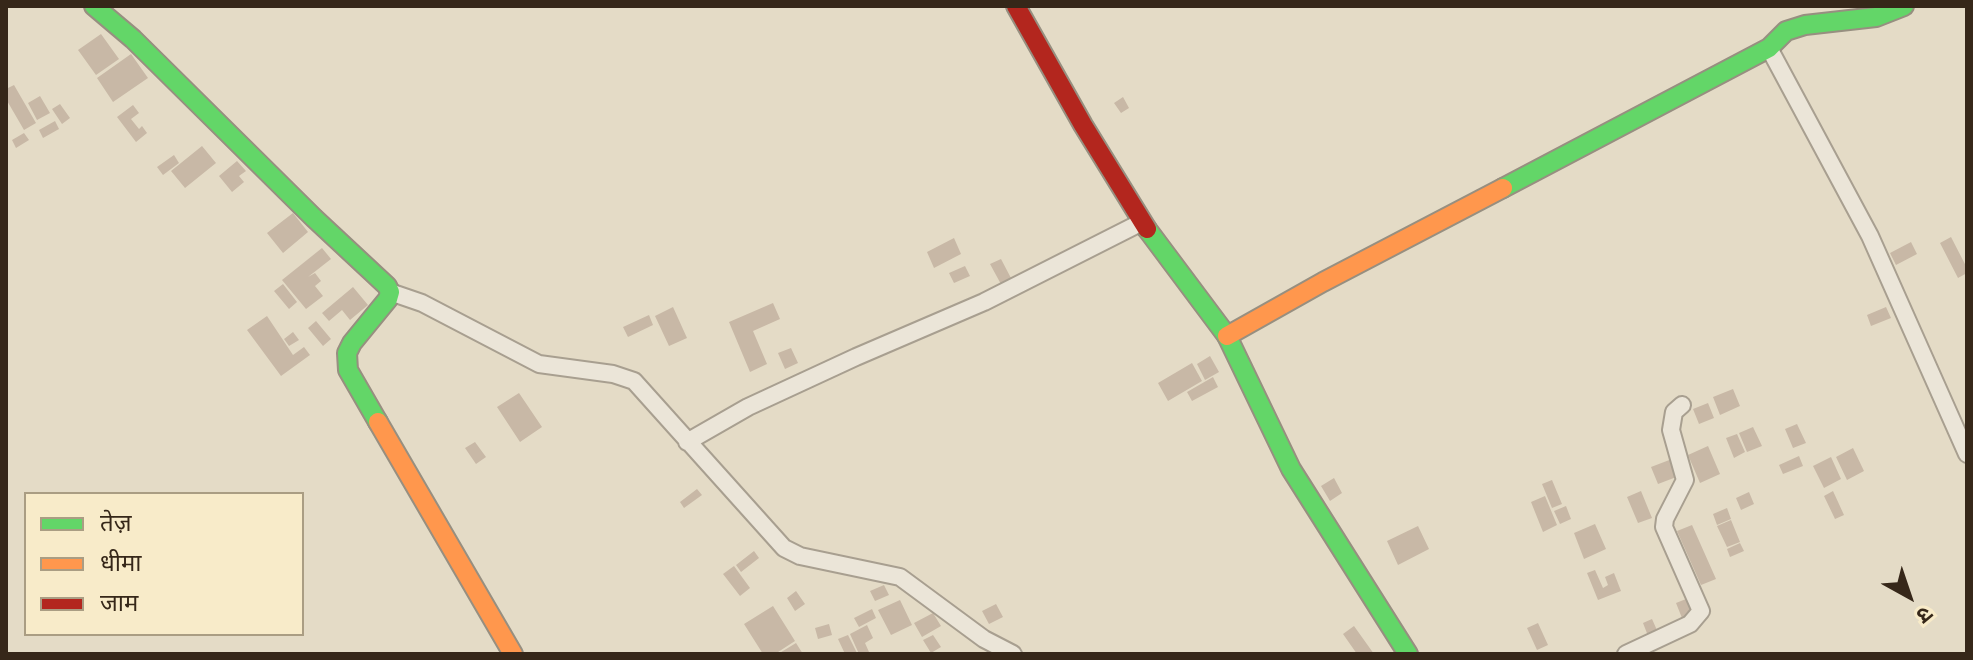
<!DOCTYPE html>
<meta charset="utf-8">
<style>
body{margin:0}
#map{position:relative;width:1973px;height:660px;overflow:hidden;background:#e4dbc6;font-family:"Libre Baskerville","Noto Sans Devanagari",serif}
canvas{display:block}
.frame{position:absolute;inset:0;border:8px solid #362719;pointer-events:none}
.legend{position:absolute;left:24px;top:492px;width:280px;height:144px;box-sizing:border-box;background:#f8ebc9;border:2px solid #aa9d83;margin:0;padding:10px 14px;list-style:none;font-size:24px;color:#362719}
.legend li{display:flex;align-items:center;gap:16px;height:40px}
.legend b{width:40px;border:2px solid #aa9d83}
.north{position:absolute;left:1869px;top:556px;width:80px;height:80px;-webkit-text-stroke:6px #f8ebc9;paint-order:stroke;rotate:140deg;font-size:22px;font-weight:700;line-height:32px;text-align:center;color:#362719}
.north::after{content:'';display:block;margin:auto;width:28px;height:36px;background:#362719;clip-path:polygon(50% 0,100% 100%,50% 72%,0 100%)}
</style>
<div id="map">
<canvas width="1973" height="660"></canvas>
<div class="frame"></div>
<ul class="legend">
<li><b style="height:10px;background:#63d668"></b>तेज़</li>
<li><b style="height:10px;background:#ff974d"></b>धीमा</li>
<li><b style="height:10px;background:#b3261e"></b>जाम</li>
</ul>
<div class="north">उ</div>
</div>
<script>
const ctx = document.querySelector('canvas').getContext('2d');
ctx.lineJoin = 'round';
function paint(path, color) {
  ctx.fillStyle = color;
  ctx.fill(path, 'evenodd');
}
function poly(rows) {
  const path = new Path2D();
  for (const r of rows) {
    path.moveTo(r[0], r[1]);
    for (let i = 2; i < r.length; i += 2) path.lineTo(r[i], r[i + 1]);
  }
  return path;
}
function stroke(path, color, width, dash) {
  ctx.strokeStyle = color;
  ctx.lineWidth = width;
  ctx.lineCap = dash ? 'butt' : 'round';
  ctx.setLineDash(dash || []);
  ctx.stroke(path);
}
paint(poly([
 [101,34,119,59,96,75,78,50],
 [131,54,148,78,113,102,97,78],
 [14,85,36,123,24,130,6,99,6,89],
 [40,96,50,113,37,120,28,103],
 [1123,97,1129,108,1121,113,1114,103],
 [60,104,70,118,62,124,52,109],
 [133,105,139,113,131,119,139,129,142,126,147,133,136,142,117,117],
 [55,121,59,129,43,138,39,130],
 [24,133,29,140,16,148,12,140],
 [202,146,216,163,185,188,171,171],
 [174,155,179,163,163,175,157,167],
 [237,161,246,171,239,176,244,182,232,192,219,176],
 [293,213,308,232,283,253,267,233],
 [1951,237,1967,268,1967,273,1958,278,1940,243],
 [954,238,961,254,934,268,927,252],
 [1911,242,1917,254,1896,265,1890,253],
 [322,248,331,259,308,277,315,273,321,281,315,286,323,296,306,309,282,280],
 [1001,259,1012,280,1002,286,990,264],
 [965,266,970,276,954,283,949,273],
 [283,284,297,302,289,309,274,291],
 [353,287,368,305,350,320,342,310,329,321,322,313],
 [773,303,780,319,753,331,767,364,750,372,729,322],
 [673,307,687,338,669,346,655,316],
 [1886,307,1891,318,1871,326,1867,315],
 [649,315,653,325,628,337,623,327],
 [267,316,293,355,304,347,310,355,281,376,247,330],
 [316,321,331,339,323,346,308,328],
 [293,332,299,340,289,346,284,339],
 [791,348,798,363,785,369,778,353],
 [1210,356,1219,372,1205,380,1197,364],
 [1192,363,1202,381,1168,401,1158,383],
 [1213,377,1218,387,1192,401,1187,392],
 [1733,389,1740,406,1720,415,1713,397],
 [519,393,542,427,520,442,497,407],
 [1708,403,1714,418,1699,424,1693,409],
 [1797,424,1806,443,1793,448,1785,429],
 [1753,427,1762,446,1747,452,1739,433],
 [1737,434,1745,452,1734,458,1726,438],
 [475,442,486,457,476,464,465,448],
 [1708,446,1720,474,1700,483,1688,455],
 [1853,448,1864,471,1847,480,1836,457],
 [1799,456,1803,466,1783,474,1779,465],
 [1831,457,1841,479,1824,488,1813,466],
 [1672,459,1679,476,1658,484,1651,467],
 [1334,478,1342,493,1330,501,1321,486],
 [1552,480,1562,504,1552,508,1542,484],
 [697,489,702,495,684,508,680,502],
 [1641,491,1652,518,1638,523,1627,497],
 [1833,491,1844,515,1835,519,1824,496],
 [1749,492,1754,504,1741,510,1736,498],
 [1545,496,1557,525,1543,532,1531,502],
 [1566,506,1571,519,1560,524,1554,511],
 [1727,508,1731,519,1717,525,1713,514],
 [1731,520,1740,542,1727,547,1717,526],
 [1595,524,1606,549,1584,559,1574,533],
 [1692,525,1716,579,1701,585,1677,531],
 [1418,526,1429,549,1398,565,1387,541],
 [1740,543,1744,551,1730,557,1727,549],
 [754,551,759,558,741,572,736,565],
 [734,566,750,588,740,596,723,574],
 [1595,570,1603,588,1608,585,1605,577,1614,573,1621,591,1598,600,1587,573],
 [884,585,889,595,875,601,870,591],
 [796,591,805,604,795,611,787,598],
 [1686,599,1694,619,1684,623,1676,603],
 [900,600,912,625,891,635,878,610],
 [996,604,1003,617,989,624,982,611],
 [773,606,795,641,775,654,763,654,744,624],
 [872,609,876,618,859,627,854,618],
 [933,613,941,626,922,637,914,623],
 [1652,619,1660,637,1650,641,1643,623],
 [1538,623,1548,645,1537,650,1527,628],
 [829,624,832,635,818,639,815,628],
 [867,625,873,638,865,643,869,652,859,654,850,634],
 [1354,626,1374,654,1357,654,1343,634],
 [848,635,857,653,854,654,845,654,838,639],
 [933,635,941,647,931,653,923,640],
 [796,643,803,654,778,654]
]), '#c8b8a6');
const street = poly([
 [1769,48,1870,236,1967,454],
 [390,292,422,303,539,364,613,374,634,381,784,548,800,556,900,577,984,639,1013,654],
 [687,442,748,407,856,357,984,302,1142,222],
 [1626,654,1690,624,1701,611,1664,527,1665,519,1685,480,1671,430,1674,412,1682,405]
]);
const fast = poly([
 [94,6,133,39,314,218,387,286,390,292,388,299,352,343,347,353,348,370,378,422],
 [1503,188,1769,48,1786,31,1805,25,1876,17,1904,6],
 [1147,229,1227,336,1291,469,1408,654]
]);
const slow = poly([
 [1227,336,1323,282,1503,188],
 [378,422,513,654]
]);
const jam = poly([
 [1016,6,1083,125,1147,229]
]);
stroke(street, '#a89f90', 20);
stroke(fast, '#978f80', 22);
stroke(slow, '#978f80', 22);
stroke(jam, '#978f80', 22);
stroke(street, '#ebe5d8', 16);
stroke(fast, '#63d668', 18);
stroke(slow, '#ff974d', 18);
stroke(jam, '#b3261e', 18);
</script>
